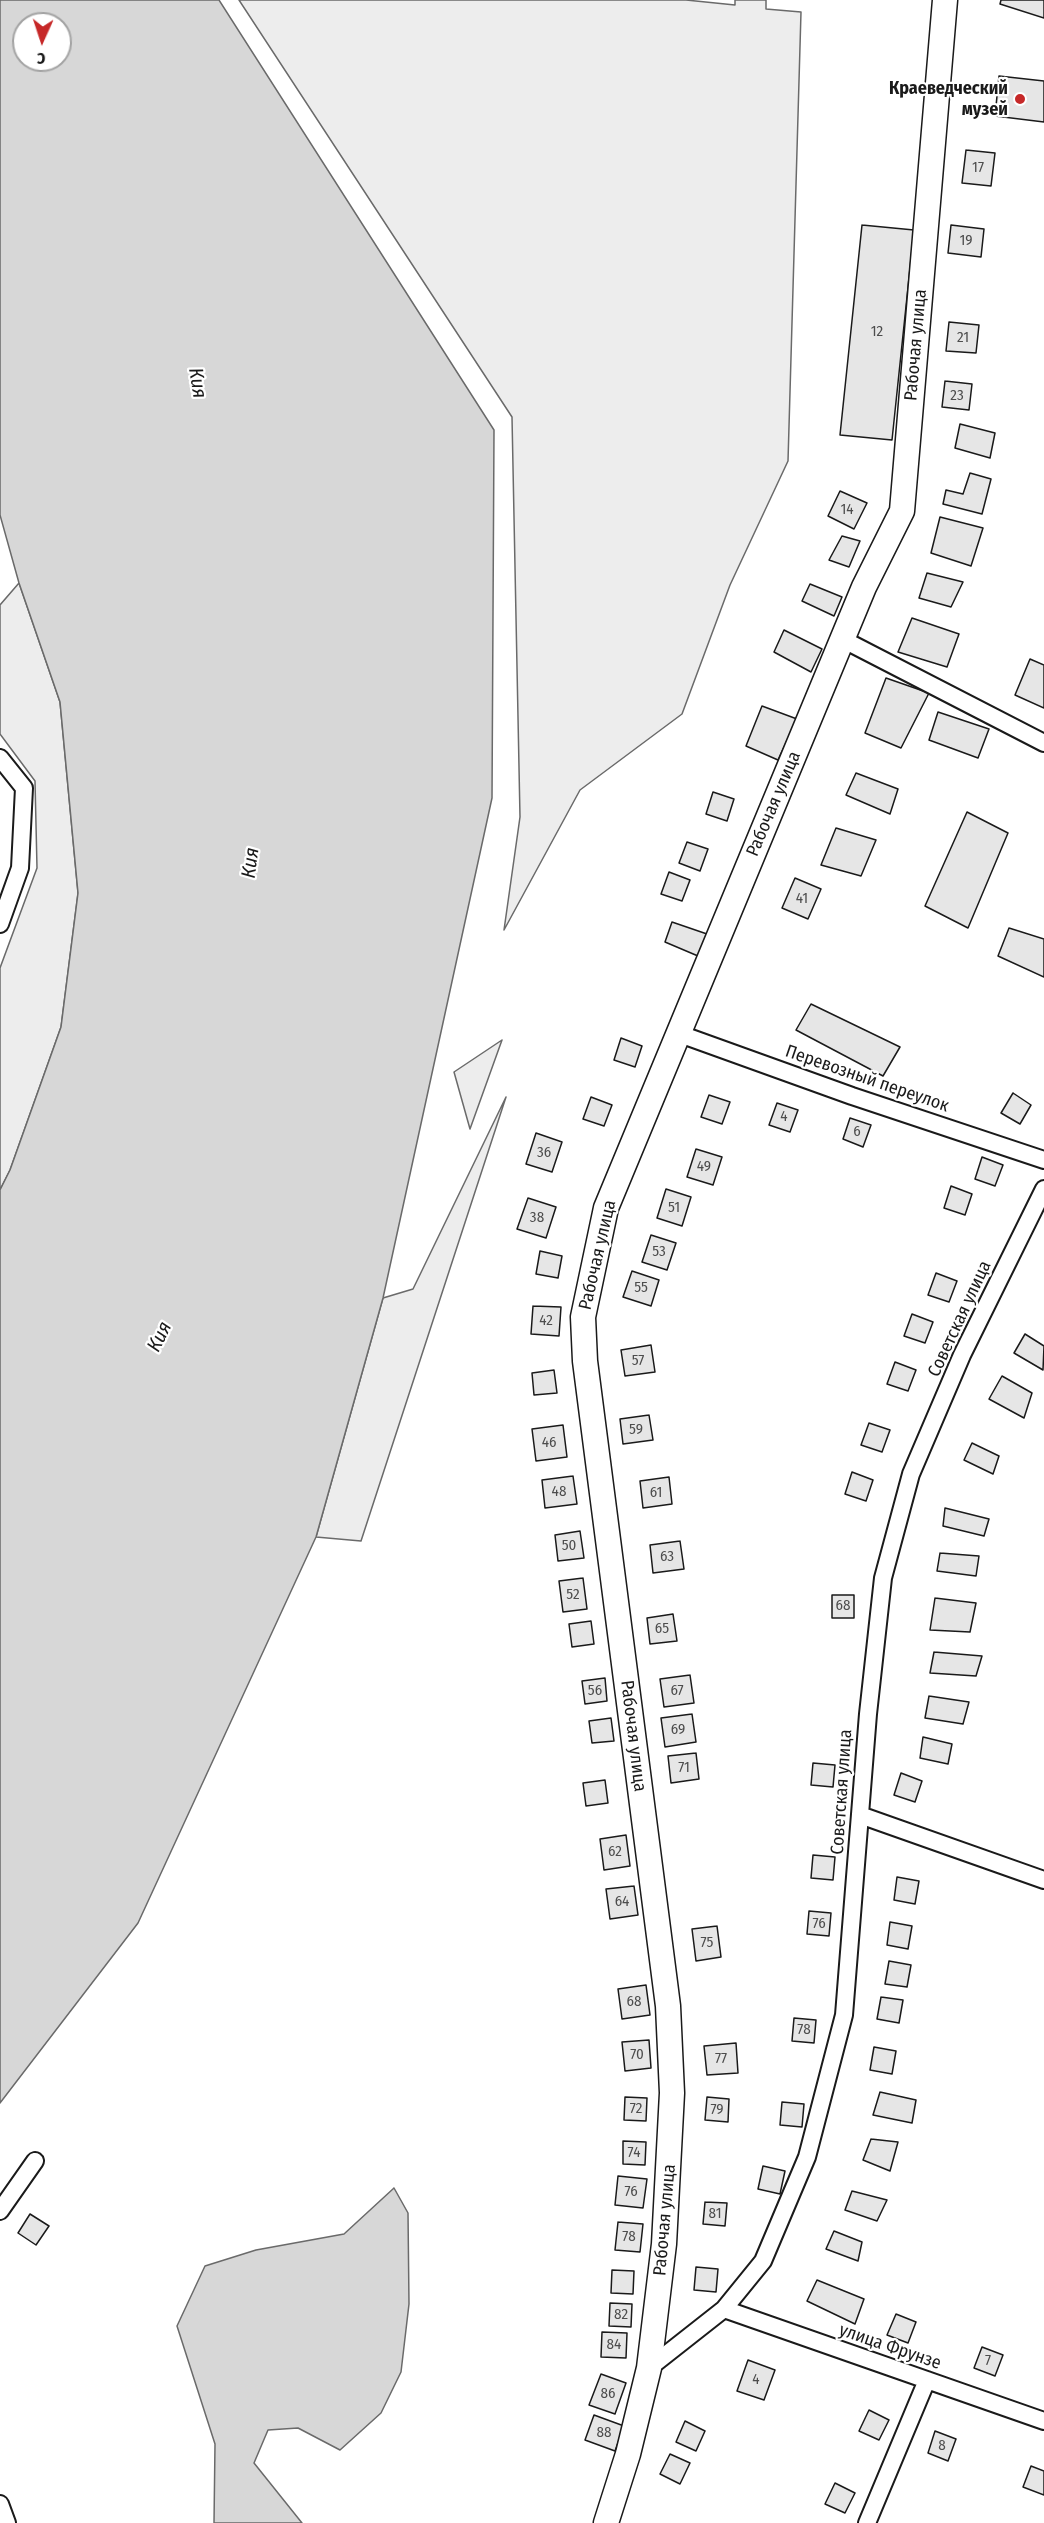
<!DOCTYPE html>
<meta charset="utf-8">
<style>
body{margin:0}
#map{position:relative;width:1044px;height:2523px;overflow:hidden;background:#fff;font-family:"Fira Sans Condensed",sans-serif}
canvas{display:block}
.north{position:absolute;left:12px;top:12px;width:60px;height:60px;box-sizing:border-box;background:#fff;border:2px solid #a3a3a3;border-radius:50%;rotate:183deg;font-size:16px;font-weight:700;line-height:24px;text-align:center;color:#1a1a1a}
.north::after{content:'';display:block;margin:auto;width:21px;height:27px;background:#c62828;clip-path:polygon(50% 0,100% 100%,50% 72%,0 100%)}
</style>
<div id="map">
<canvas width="1044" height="2523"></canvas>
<div class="north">С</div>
</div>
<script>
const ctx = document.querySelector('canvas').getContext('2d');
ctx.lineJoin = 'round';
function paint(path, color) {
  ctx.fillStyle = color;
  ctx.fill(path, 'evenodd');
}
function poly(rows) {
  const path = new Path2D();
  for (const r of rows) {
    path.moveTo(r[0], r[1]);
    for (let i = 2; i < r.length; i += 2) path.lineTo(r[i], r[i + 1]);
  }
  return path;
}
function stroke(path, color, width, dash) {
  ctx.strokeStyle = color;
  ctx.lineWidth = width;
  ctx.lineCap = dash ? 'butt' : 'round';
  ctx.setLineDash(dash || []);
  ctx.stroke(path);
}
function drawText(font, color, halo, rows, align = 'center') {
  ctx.font = font + ' "Fira Sans Condensed",sans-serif';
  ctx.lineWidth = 4.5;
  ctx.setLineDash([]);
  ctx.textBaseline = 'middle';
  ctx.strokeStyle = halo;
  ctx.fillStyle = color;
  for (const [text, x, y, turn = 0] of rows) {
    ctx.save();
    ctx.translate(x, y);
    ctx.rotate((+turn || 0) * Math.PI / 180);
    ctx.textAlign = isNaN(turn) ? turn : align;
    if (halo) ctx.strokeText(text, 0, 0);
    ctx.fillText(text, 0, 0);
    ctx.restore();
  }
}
const built = poly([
 [239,0,686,0,735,5,735,0,766,0,766,9,801,12,788,461,730,585,682,714,580,790,504,930,520,817,512,417,239,0],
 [19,583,60,702,78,893,61,1027,10,1170,0,1190,0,968,37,868,35,781,0,734,0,605,19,583],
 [502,1040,470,1129,454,1072,502,1040],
 [506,1097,361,1541,316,1537,383,1298,413,1289,506,1097]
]);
paint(built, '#ededed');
stroke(built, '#6a6a6a', 1.5);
const water = poly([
 [0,0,219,0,494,430,492,798,383,1298,316,1537,138,1923,0,2103,0,1190,10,1170,61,1027,78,893,60,702,19,583,0,515,0,0],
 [24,24,60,24,60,60,24,60,24,24],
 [394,2188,408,2213,409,2304,401,2372,381,2413,340,2450,298,2428,268,2430,254,2463,302,2523,214,2523,215,2444,177,2326,205,2266,256,2250,344,2234,394,2188]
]);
paint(water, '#d7d7d7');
stroke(water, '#6a6a6a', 1.5);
const building = poly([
 [1001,0,1044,0,1044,18,1000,4,1001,0],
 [999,76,1044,81,1044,122,995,116,999,76],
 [966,150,995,153,991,186,962,183,966,150],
 [862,225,914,230,892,440,840,435,862,225],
 [951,225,984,229,981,257,948,253,951,225],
 [949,322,979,325,976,353,946,351,949,322],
 [945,381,972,384,969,410,942,407,945,381],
 [960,424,995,433,990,458,955,448,960,424],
 [970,473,991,479,982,514,943,504,946,490,963,494,970,473],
 [840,491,867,503,854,529,828,516,840,491],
 [940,517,983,528,971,566,931,553,940,517],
 [842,536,860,541,849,567,829,560,842,536],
 [927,573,963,582,951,607,919,598,927,573],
 [810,584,842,597,834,616,802,601,810,584],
 [912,618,959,634,947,667,898,652,912,618],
 [784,630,822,649,811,672,774,652,784,630],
 [1030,659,1044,665,1044,708,1015,695,1030,659],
 [886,678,929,693,901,748,865,733,886,678],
 [762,706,797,719,778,760,746,746,762,706],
 [938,712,989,729,978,758,929,740,938,712],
 [856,773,898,789,890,814,846,795,856,773],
 [713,792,734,799,727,821,706,814,713,792],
 [967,812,1008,833,968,928,925,906,967,812],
 [836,828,876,840,861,876,821,865,836,828],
 [687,842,708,849,700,871,679,863,687,842],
 [669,872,690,880,682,901,661,894,669,872],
 [795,878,821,889,808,919,782,908,795,878],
 [672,922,707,934,698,956,665,942,672,922],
 [1009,928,1044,939,1044,977,998,956,1009,928],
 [811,1004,900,1047,883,1076,796,1030,811,1004],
 [621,1038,642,1046,635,1067,614,1060,621,1038],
 [1013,1093,1031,1105,1020,1124,1001,1113,1013,1093],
 [709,1095,730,1102,722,1124,701,1117,709,1095],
 [591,1097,612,1105,604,1126,583,1119,591,1097],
 [777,1103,798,1110,790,1132,769,1125,777,1103],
 [850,1118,871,1125,863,1147,843,1139,850,1118],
 [536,1133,562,1142,552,1172,526,1164,536,1133],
 [696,1149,722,1157,713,1185,687,1177,696,1149],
 [982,1157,1003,1165,995,1186,975,1179,982,1157],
 [951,1186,972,1194,965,1215,944,1208,951,1186],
 [666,1189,691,1197,682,1226,657,1218,666,1189],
 [528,1198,556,1207,546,1238,517,1229,528,1198],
 [651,1235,676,1243,667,1270,642,1262,651,1235],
 [540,1251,562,1256,558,1278,536,1274,540,1251],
 [632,1271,659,1280,651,1306,623,1297,632,1271],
 [936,1273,957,1281,949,1302,928,1295,936,1273],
 [533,1306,561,1307,559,1336,531,1334,533,1306],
 [912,1314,933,1322,925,1343,904,1336,912,1314],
 [1025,1334,1044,1346,1043,1370,1014,1353,1025,1334],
 [651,1345,655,1372,625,1376,621,1350,651,1345],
 [895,1362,916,1370,908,1391,887,1384,895,1362],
 [554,1370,557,1393,534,1395,532,1373,554,1370],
 [1002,1376,1032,1393,1024,1418,989,1399,1002,1376],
 [649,1415,653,1440,623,1444,620,1419,649,1415],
 [869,1423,890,1430,882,1452,861,1445,869,1423],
 [563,1425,567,1457,536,1461,532,1429,563,1425],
 [972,1443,999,1456,993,1474,964,1460,972,1443],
 [852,1472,873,1480,866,1501,845,1494,852,1472],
 [573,1476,577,1504,545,1508,542,1480,573,1476],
 [669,1477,672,1504,643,1508,640,1481,669,1477],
 [945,1508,989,1519,984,1536,943,1526,945,1508],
 [580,1531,584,1558,558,1561,555,1535,580,1531],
 [680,1541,684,1569,653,1573,650,1545,680,1541],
 [940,1553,979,1556,976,1576,937,1571,940,1553],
 [583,1578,587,1609,563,1612,559,1581,583,1578],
 [832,1595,854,1595,854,1618,832,1618,832,1595],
 [935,1598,976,1603,970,1632,930,1630,935,1598],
 [673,1614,677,1641,650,1644,647,1618,673,1614],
 [591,1621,594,1644,572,1647,569,1624,591,1621],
 [934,1652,982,1656,976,1676,930,1673,934,1652],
 [690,1675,694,1703,664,1707,660,1679,690,1675],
 [605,1678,607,1701,585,1704,582,1681,605,1678],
 [929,1696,969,1702,963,1724,925,1718,929,1696],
 [692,1714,696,1742,665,1747,661,1718,692,1714],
 [611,1718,614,1741,592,1743,589,1721,611,1718],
 [923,1737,952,1744,948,1764,920,1758,923,1737],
 [696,1753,699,1779,671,1783,668,1756,696,1753],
 [813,1763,835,1765,833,1787,811,1785,813,1763],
 [901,1773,922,1781,915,1802,894,1795,901,1773],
 [605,1780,608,1803,586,1806,583,1783,605,1780],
 [626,1835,630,1866,604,1870,600,1839,626,1835],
 [813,1855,835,1857,833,1880,811,1878,813,1855],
 [897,1877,919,1881,915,1904,894,1900,897,1877],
 [634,1886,638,1915,610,1919,606,1889,634,1886],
 [809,1911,831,1913,829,1936,807,1934,809,1911],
 [890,1922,912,1926,908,1949,887,1945,890,1922],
 [717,1926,721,1957,696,1961,692,1929,717,1926],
 [889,1961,911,1965,907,1987,885,1984,889,1961],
 [646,1985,650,2015,622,2019,618,1989,646,1985],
 [881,1997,903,2000,899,2023,877,2019,881,1997],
 [794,2018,816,2020,814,2043,792,2041,794,2018],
 [649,2040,651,2068,625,2071,622,2042,649,2040],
 [736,2043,738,2073,707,2075,704,2046,736,2043],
 [874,2047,896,2051,892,2074,870,2070,874,2047],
 [880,2092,916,2100,912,2123,873,2115,880,2092],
 [625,2097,647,2098,646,2121,624,2120,625,2097],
 [707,2097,729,2099,728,2122,705,2120,707,2097],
 [782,2102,804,2104,802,2127,780,2125,782,2102],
 [871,2139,898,2142,890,2171,863,2160,871,2139],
 [623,2141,646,2142,645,2165,623,2164,623,2141],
 [763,2166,785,2171,780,2194,758,2189,763,2166],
 [618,2176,647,2179,643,2208,615,2205,618,2176],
 [852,2191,887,2200,877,2221,845,2210,852,2191],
 [705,2202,727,2203,725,2226,703,2224,705,2202],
 [30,2214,49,2226,36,2245,18,2233,30,2214],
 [618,2222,643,2224,640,2252,615,2250,618,2222],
 [834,2231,862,2242,858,2261,826,2249,834,2231],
 [696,2267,718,2269,716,2292,694,2290,696,2267],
 [612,2270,634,2271,633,2294,611,2293,612,2270],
 [817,2280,864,2299,855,2324,807,2301,817,2280],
 [610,2303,632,2304,631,2327,609,2326,610,2303],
 [896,2314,916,2322,908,2343,887,2335,896,2314],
 [602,2332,627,2333,626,2358,601,2357,602,2332],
 [982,2347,1003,2355,995,2376,974,2368,982,2347],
 [748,2360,775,2370,764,2400,737,2391,748,2360],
 [601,2374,626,2383,615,2414,589,2405,601,2374],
 [869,2410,889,2420,879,2440,859,2431,869,2410],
 [594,2415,624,2426,615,2451,585,2440,594,2415],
 [685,2421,705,2431,696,2451,676,2442,685,2421],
 [935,2431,956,2439,948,2461,928,2453,935,2431],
 [670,2454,690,2463,680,2484,660,2474,670,2454],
 [1031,2466,1044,2471,1044,2495,1023,2487,1031,2466],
 [835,2483,855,2493,845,2513,825,2504,835,2483]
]);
paint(building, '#e6e6e6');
stroke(building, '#1a1a1a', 1.5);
const street = poly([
 [844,640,1044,743],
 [0,758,24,788,20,868,0,924],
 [677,1033,852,1096,1044,1160],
 [860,1815,1044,1880],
 [0,2211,35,2161],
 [724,2309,1044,2421],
 [649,2368,724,2309,763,2261,807,2157,844,2015,868,1714,883,1578,911,1474,962,1355,1044,1189],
 [0,2504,7,2523],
 [867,2523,927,2380]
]);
const secondary = poly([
 [606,2523,628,2454,649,2368,664,2244,672,2093,668,2006,585,1361,583,1317,606,1208,864,587,902,511,945,0]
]);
stroke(street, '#1a1a1a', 20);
stroke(secondary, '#1a1a1a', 27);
stroke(street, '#fff', 16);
stroke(secondary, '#fff', 24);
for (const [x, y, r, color] of [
 [1020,99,6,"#c62828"]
]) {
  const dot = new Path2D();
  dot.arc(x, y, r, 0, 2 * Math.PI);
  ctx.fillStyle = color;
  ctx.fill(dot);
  stroke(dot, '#fff', 2);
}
drawText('15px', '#4d4d4d', null, [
 ["17",978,168],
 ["19",966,241],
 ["12",877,332],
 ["21",963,338],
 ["23",957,396],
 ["14",847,510],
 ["41",802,899],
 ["4",784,1117],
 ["6",857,1132],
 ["36",544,1153],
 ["49",704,1167],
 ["51",674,1208],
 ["38",537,1218],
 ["53",659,1252],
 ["55",641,1288],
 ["42",546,1321],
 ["57",638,1361],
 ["59",636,1430],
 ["46",549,1443],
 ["48",559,1492],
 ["61",656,1493],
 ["50",569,1546],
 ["63",667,1557],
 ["52",573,1595],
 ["68",843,1606],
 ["65",662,1629],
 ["56",595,1691],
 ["67",677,1691],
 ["69",678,1730],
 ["71",684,1768],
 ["62",615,1852],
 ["64",622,1902],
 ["76",819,1924],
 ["75",707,1943],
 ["68",634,2002],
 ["78",804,2030],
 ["70",637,2055],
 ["77",721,2059],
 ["72",636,2109],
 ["79",717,2110],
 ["74",634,2153],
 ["76",631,2192],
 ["81",715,2214],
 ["78",629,2237],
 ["82",621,2315],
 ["84",614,2345],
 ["7",988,2361],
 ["4",756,2380],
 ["86",608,2394],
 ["88",604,2433],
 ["8",942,2446]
]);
drawText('bold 18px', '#1a1a1a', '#fff', [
 ["Краеведческий",1008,89],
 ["музей",1008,110]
], 'right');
drawText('18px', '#1a1a1a', '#fff', [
 ["Рабочая улица",916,345,-85],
 ["Рабочая улица",774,804,-67],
 ["Перевозный переулок",867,1079,19],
 ["Рабочая улица",598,1255,-77],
 ["Советская улица",960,1319,-65],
 ["Рабочая улица",633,1736,83],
 ["Советская улица",842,1792,-86],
 ["Рабочая улица",665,2220,-85],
 ["улица Фрунзе",890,2347,19]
]);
drawText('italic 20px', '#1a1a1a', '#fff', [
 ["Кия",197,383,81],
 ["Кия",251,863,-82],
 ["Кия",160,1337,-64]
]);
</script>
